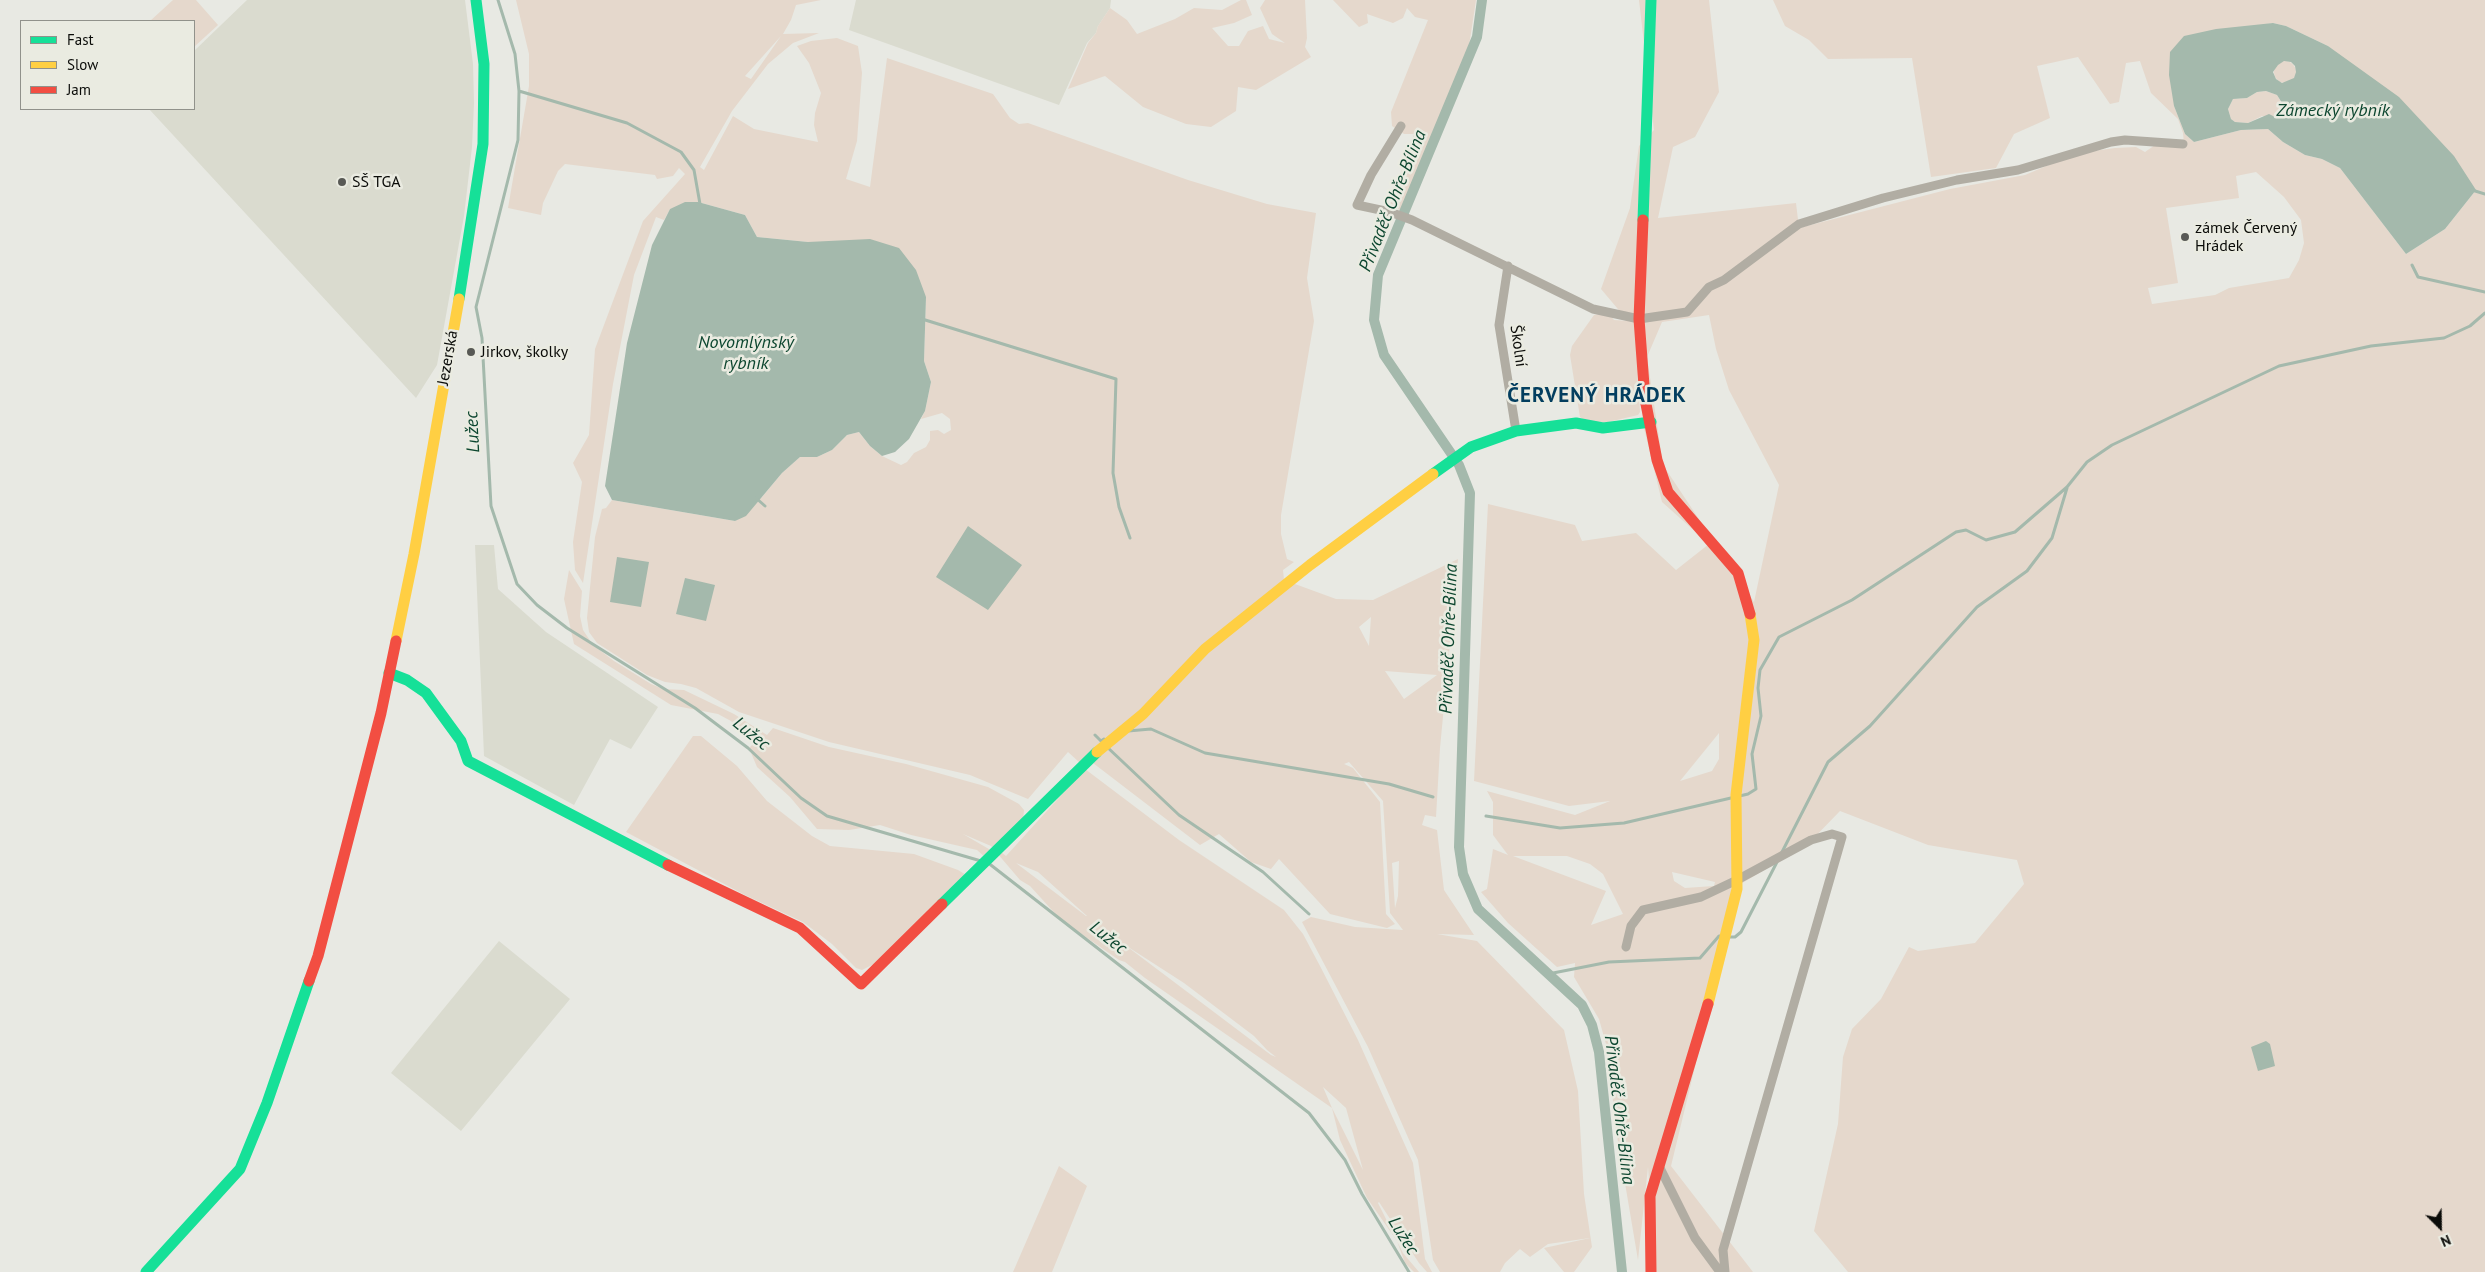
<!DOCTYPE html>
<meta charset="utf-8">
<style>
body{margin:0}
#map{position:relative;width:2485px;height:1272px;overflow:hidden;background:#e8e9e3;font-family:"PT Sans",sans-serif}
canvas{display:block}
.legend{position:absolute;left:20px;top:20px;width:175px;height:90px;box-sizing:border-box;background:#eaebe1;border:1px solid #91928b;margin:0;padding:6px 9px;list-style:none;font-size:15px;color:#0b0c09}
.legend li{display:flex;align-items:center;gap:10px;height:25px}
.legend b{width:25px;border:1px solid #91928b}
.north{position:absolute;left:2415px;top:1202px;width:50px;height:50px;-webkit-text-stroke:4px #eaebe1;paint-order:stroke;rotate:157deg;font-size:14px;font-weight:700;line-height:20px;text-align:center;color:#0b0c09}
.north::after{content:'';display:block;margin:auto;width:18px;height:22px;background:#0b0c09;clip-path:polygon(50% 0,100% 100%,50% 72%,0 100%)}
</style>
<div id="map">
<canvas width="2485" height="1272"></canvas>
<ul class="legend">
<li><b style="height:6px;background:#16e098"></b>Fast</li>
<li><b style="height:6px;background:#ffcf43"></b>Slow</li>
<li><b style="height:6px;background:#f24e42"></b>Jam</li>
</ul>
<div class="north">N</div>
</div>
<script>
const ctx = document.querySelector('canvas').getContext('2d');
ctx.lineJoin = 'round';
function paint(path, color) {
  ctx.fillStyle = color;
  ctx.fill(path, 'evenodd');
}
function poly(rows) {
  const path = new Path2D();
  for (const r of rows) {
    if (r.length === 3) {
      path.moveTo(r[0] + r[2], r[1]);
      path.arc(r[0], r[1], r[2], 0, 2 * Math.PI);
      continue;
    }
    path.moveTo(r[0], r[1]);
    for (let i = 2; i < r.length; i += 2) path.lineTo(r[i], r[i + 1]);
  }
  return path;
}
function stroke(path, color, width, dash) {
  ctx.strokeStyle = color;
  ctx.lineWidth = width;
  ctx.lineCap = dash ? 'butt' : 'round';
  ctx.setLineDash(dash || []);
  ctx.stroke(path);
}
function drawText(font, color, halo, rows, align = 'center') {
  ctx.font = font + ' "PT Sans",sans-serif';
  ctx.lineWidth = 5;
  ctx.setLineDash([]);
  ctx.textBaseline = 'middle';
  ctx.strokeStyle = halo;
  ctx.fillStyle = color;
  for (const [text, x, y, turn = 0] of rows) {
    ctx.save();
    ctx.translate(x, y);
    ctx.rotate((+turn || 0) * Math.PI / 180);
    ctx.textAlign = isNaN(turn) ? turn : align;
    if (halo) ctx.strokeText(text, 0, 0);
    ctx.fillText(text, 0, 0);
    ctx.restore();
  }
}
paint(poly([
 [247,0,465,0,473,64,474,103,472,147,464,216,437,365,416,398,149,109,194,109,194,51],
 [856,0,1111,0,1110,8,1098,26,1096,33,1087,43,1059,105,849,30],
 [475,545,494,545,498,589,546,632,658,707,631,749,610,739,574,805,484,756],
 [499,941,570,999,461,1131,391,1073]
]), '#dadbcf');
paint(poly([
 [173,0,196,0,218,25,194,47,194,21,150,21],
 [516,0,821,0,796,5,791,20,783,34,819,33,793,43,768,64,732,111,700,167,704,170,733,116,754,129,818,142,814,125,815,113,821,93,809,63,797,46,811,41,837,38,858,46,862,73,857,141,846,179,870,187,887,58,993,94,1010,118,1019,124,1028,123,1188,180,1267,204,1316,213,1307,278,1314,321,1281,515,1281,534,1287,559,1294,562,1283,570,1284,580,1336,599,1373,600,1458,559,1440,748,1436,817,1425,815,1422,825,1437,830,1444,890,1474,935,1437,934,1477,941,1564,1030,1578,1091,1584,1194,1592,1247,1574,1272,1564,1272,1544,1248,1590,1238,1548,1244,1530,1257,1520,1249,1505,1263,1500,1272,1440,1272,1433,1260,1418,1160,1368,1047,1302,922,1311,917,1355,927,1403,930,1390,913,1383,801,1349,762,1344,764,1353,768,1380,802,1386,914,1395,924,1387,928,1330,914,1279,859,1271,869,1251,862,1219,834,1200,845,1093,763,1079,762,1068,752,1028,799,970,775,829,742,739,712,696,688,681,684,665,682,647,675,597,643,589,632,587,618,595,537,602,509,606,508,612,500,735,521,762,497,782,473,800,457,817,457,832,450,847,435,859,432,870,446,882,456,901,465,907,462,914,453,926,447,930,440,930,431,938,430,944,434,951,430,950,419,942,413,921,419,925,411,931,382,924,361,926,297,808,242,757,237,745,215,698,202,670,209,664,220,656,217,634,275,613,384,583,583,575,570,573,542,582,482,573,463,589,435,595,349,643,221,685,174,679,168,673,176,657,179,655,175,565,164,558,171,543,203,541,215,508,208,529,86,529,54],
 [781,36,751,79,745,76],
 [1371,617,1369,646,1359,627],
 [1385,671,1437,675,1404,699],
 [1399,861,1398,896,1395,908,1392,863],
 [1241,0,1246,0,1252,15,1234,23,1212,28,1228,46,1239,46,1248,31,1263,26,1269,39,1285,43,1272,34,1260,8,1265,0,1305,0,1307,38,1305,47,1311,57,1256,90,1238,87,1236,111,1211,127,1186,124,1143,107,1105,76,1068,89,1088,43,1096,33,1098,26,1110,8,1127,20,1137,34,1175,19,1194,8,1222,10],
 [1333,0,1476,0,1469,46,1401,210,1389,207,1414,134,1404,134,1392,126,1391,112,1428,20,1415,17,1407,8,1403,18,1393,23,1367,14,1368,23,1359,27],
 [1639,0,1709,0,1719,92,1695,137,1673,147,1658,218,1796,203,1799,228,1950,189,2025,175,2058,161,2093,151,2115,148,2136,147,2145,152,2155,145,2184,144,2183,133,2178,119,2151,93,2140,61,2126,63,2119,102,2110,104,2078,57,2037,66,2050,118,2014,134,1996,168,1931,177,1912,58,1828,59,1809,40,1785,26,1773,0,2485,0,2485,1272,1848,1272,1814,1231,1838,1124,1843,1057,1852,1029,1881,999,1909,947,1918,951,1975,943,2024,884,2017,860,1928,845,1840,811,1808,844,1739,885,1671,1166,1753,1272,1656,1272,1648,1167,1638,1260,1615,1124,1609,1055,1599,1019,1574,977,1575,963,1557,967,1508,923,1481,892,1487,889,1493,849,1508,855,1493,835,1493,802,1487,791,1575,815,1610,801,1569,806,1474,781,1488,504,1575,525,1582,541,1636,533,1676,570,1709,544,1662,502,1644,428,1637,369,1640,412,1638,415,1604,423,1584,420,1580,417,1570,355,1572,346,1594,315,1600,314,1611,316,1614,320,1628,321,1601,289,1630,208,1639,146,1654,130],
 [2273,23,2286,26,2328,46,2476,190,2445,229,2406,254,2340,168,2322,159,2305,155,2283,142,2268,129,2241,130,2194,142,2185,134,2174,106,2251,27],
 [2256,172,2284,197,2301,220,2304,243,2299,260,2289,278,2229,288,2215,295,2152,304,2148,288,2178,283,2166,208,2239,198,2236,176],
 [1709,315,1716,349,1729,390,1779,485,1754,602,1663,465,1647,357,1662,322],
 [1719,733,1719,759,1712,771,1680,781],
 [1513,856,1567,856,1590,864,1603,874,1623,914,1591,925,1606,891],
 [1672,872,1715,882,1714,886,1685,888,1674,881],
 [2285,72,11],
 [2266,91,2277,95,2282,104,2284,110,2281,116,2277,118,2262,116,2248,123,2235,122,2231,119,2228,109,2233,99,2247,98,2257,92],
 [569,570,582,591,580,616,583,630,593,645,614,661,651,684,663,689,684,690,734,714,767,735,773,728,829,747,906,764,988,787,1019,804,1024,810,1023,820,996,848,1006,856,1085,769,1179,840,1284,910,1303,934,1320,966,1358,1040,1413,1163,1425,1259,1432,1272,1427,1272,1419,1263,1379,1202,1378,1203,1403,1253,1419,1272,1414,1272,1405,1263,1397,1241,1367,1198,1340,1140,1332,1108,1145,978,1125,962,1119,960,1061,920,1030,886,1020,880,991,846,963,834,994,852,987,859,977,850,911,835,880,825,849,830,817,829,790,797,757,767,749,748,754,743,746,738,731,721,718,714,671,705,574,644,564,599],
 [1016,863,1038,872,1087,916,1086,916],
 [1125,945,1184,983,1254,1036,1267,1050,1276,1057,1271,1055],
 [1323,1087,1346,1108,1363,1170,1332,1108],
 [693,736,701,736,737,766,767,801,812,836,830,846,914,854,958,870,968,876,880,961,862,970,856,968,832,944,803,922,745,895,626,832],
 [1059,1166,1087,1186,1052,1272,1013,1272]
]), '#e5d8cc');
paint(poly([
 [2273,23,2286,26,2328,46,2399,97,2454,156,2476,190,2445,229,2406,254,2340,168,2322,159,2305,155,2283,142,2268,129,2241,130,2194,142,2185,134,2174,106,2169,75,2170,52,2184,36,2216,29],
 [2284,61,2291,62,2295,66,2296,72,2294,78,2282,83,2276,79,2273,72,2278,65],
 [2266,91,2277,95,2282,103,2284,110,2281,116,2277,118,2269,114,2248,123,2235,122,2231,119,2228,109,2233,99,2247,98,2257,92],
 [685,202,698,202,745,215,757,237,808,242,870,239,899,248,916,270,926,297,924,361,931,382,925,411,909,439,895,452,882,456,870,446,859,432,847,435,832,450,817,457,800,457,782,473,746,516,735,521,612,500,605,486,627,343,652,245,670,209],
 [968,526,1022,565,988,610,936,577],
 [617,557,649,562,641,607,610,602],
 [685,578,715,585,706,621,676,614],
 [2266,1041,2270,1044,2275,1066,2258,1071,2251,1047]
]), '#a4b9ac');
stroke(poly([
 [498,0,515,54,519,91,518,140,476,307,482,338,491,506,517,584,537,605,567,628,695,708,748,748,801,798,827,816,981,861],
 [519,91,627,123,681,152,694,170,700,204],
 [2472,190,2485,194],
 [2412,265,2418,277,2485,292],
 [922,319,1116,379,1113,473,1119,507,1130,538],
 [756,498,765,506],
 [1128,731,1151,729,1205,753,1389,784,1433,797],
 [1095,735,1101,741,1104,739],
 [1106,746,1179,815,1263,872,1309,914],
 [1486,816,1560,828,1624,823,1748,794,1756,789,1752,754,1761,716,1758,688,1760,670,1779,637,1852,600,1956,532,1966,530,1986,540,2015,532,2067,487,2087,462,2112,445,2279,366,2371,346,2444,338,2470,326,2485,313],
 [1781,854,1828,762,1870,726,1977,607,2027,571,2052,538,2067,488],
 [987,862,1309,1113,1345,1160,1362,1194,1409,1272],
 [1728,937,1735,937,1741,932,1777,862],
 [1548,974,1609,962,1700,958,1719,936,1722,936]
]), '#a4b9ac', 3);
stroke(poly([
 [1482,0,1477,37,1378,275,1374,320,1384,355,1459,465,1470,493,1459,847,1463,874,1478,909,1582,1005,1592,1025,1599,1052,1622,1272]
]), '#a4b9ac', 10);
stroke(poly([
 [1401,126,1371,175,1357,205,1390,212,1412,220,1593,309,1639,319,1687,312,1709,287,1724,280,1799,224,1883,198,1957,180,2018,170,2111,142,2125,140,2183,144],
 [1508,266,1499,325,1516,431],
 [1626,947,1631,926,1643,910,1701,897,1737,880,1811,840,1832,834,1842,837,1723,1250,1725,1272],
 [1659,1166,1695,1238,1720,1272]
]), '#b1ada3', 9);
stroke(poly([
 [1643,220,1651,0],
 [459,299,483,144,484,64,476,0],
 [1433,474,1471,447,1516,431,1576,423,1603,428,1651,422],
 [389,673,407,680,426,693,461,741,468,761,668,865],
 [942,904,1097,752],
 [146,1272,240,1169,267,1103,309,981]
]), '#16e098', 11);
stroke(poly([
 [396,641,414,554,459,299],
 [1097,752,1143,714,1205,649,1310,565,1433,474],
 [1708,1004,1737,889,1736,795,1754,640,1750,614]
]), '#ffcf43', 11);
stroke(poly([
 [1643,220,1639,319,1645,399,1657,460,1668,492,1738,573,1750,614],
 [668,865,800,928,861,984,942,904],
 [309,981,318,956,381,713,396,641],
 [1651,1272,1650,1196,1708,1004]
]), '#f24e42', 11);
for (const [x, y, r, color] of [
 [342,182,5,"#585955"],
 [2185,237,5,"#585955"],
 [471,352,5,"#585955"]
]) {
  const dot = new Path2D();
  dot.arc(x, y, r, 0, 2 * Math.PI);
  ctx.fillStyle = color;
  ctx.fill(dot);
  stroke(dot, '#eaebe1', 2);
}
drawText('16px', '#0b0c09', '#eaebe1', [
 ["SŠ TGA",352,182],
 ["zámek Červený",2195,228],
 ["Hrádek",2195,246],
 ["Jirkov, školky",481,352]
], 'left');
drawText('16px', '#0b0c09', '#eaebe1', [
 ["Školní",1518,346,82],
 ["Jezerská",448,358,-80]
]);
drawText('italic 18px', '#0c462f', '#eaebe1', [
 ["Zámecký rybník",2333,111],
 ["Přivaděč Ohře-Bílina",1393,201,-68],
 ["Novomlýnský",746,343],
 ["rybník",746,364],
 ["Lužec",473,432,-93],
 ["Přivaděč Ohře-Bílina",1449,639,-88],
 ["Lužec",751,734,39],
 ["Lužec",1108,938,38],
 ["Přivaděč Ohře-Bílina",1619,1110,83],
 ["Lužec",1403,1236,58]
]);
ctx.letterSpacing = '1px';
drawText('bold 21px', '#033e5f', '#eaebe1', [
 ["ČERVENÝ HRÁDEK",1597,396]
]);
ctx.letterSpacing = '0px';
</script>
